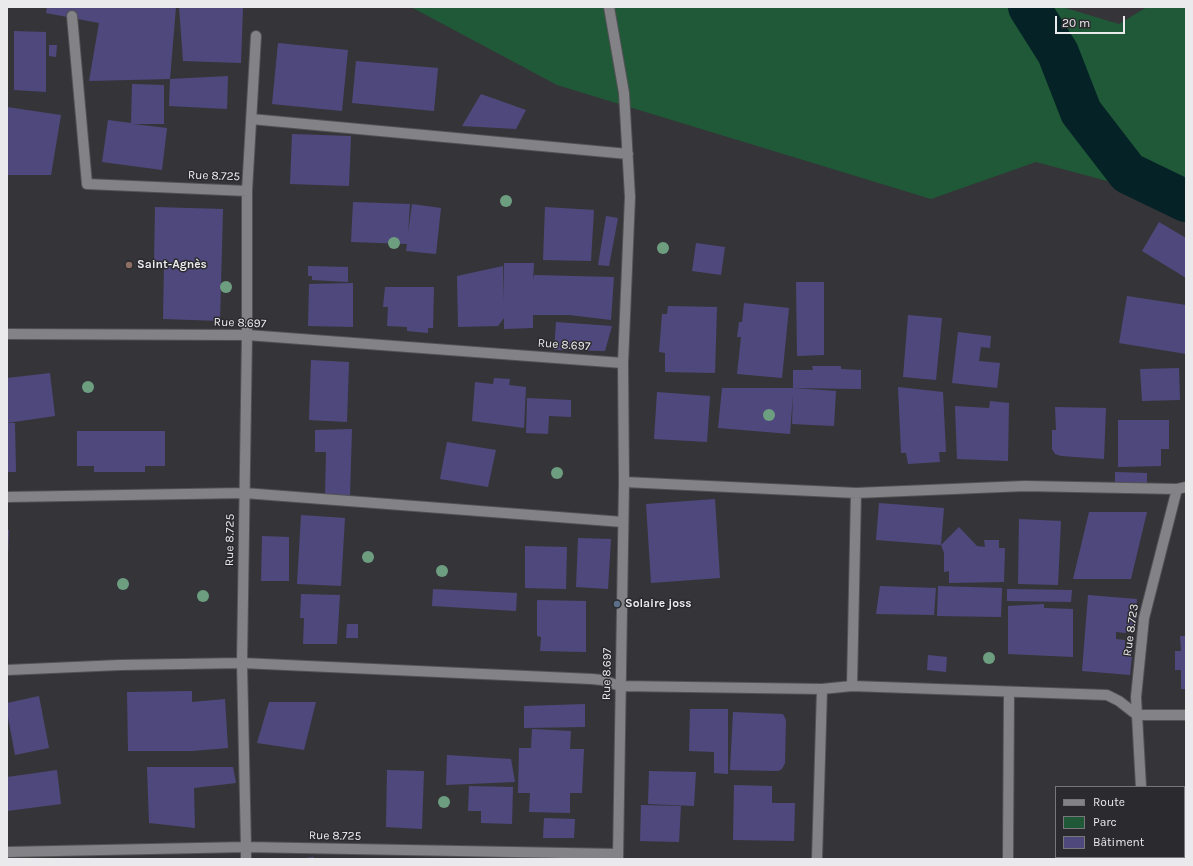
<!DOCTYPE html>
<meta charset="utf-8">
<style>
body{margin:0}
#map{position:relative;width:1193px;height:866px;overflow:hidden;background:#353539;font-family:Karla,sans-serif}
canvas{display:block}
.frame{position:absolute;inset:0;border:8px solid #eaeaed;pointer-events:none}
.legend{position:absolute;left:1055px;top:786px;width:130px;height:72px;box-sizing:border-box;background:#2b2b2f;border:1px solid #77777b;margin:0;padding:5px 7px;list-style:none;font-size:12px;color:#eaeaed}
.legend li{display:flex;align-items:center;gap:8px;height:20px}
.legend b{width:20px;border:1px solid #77777b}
.scale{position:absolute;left:1055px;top:16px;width:70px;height:18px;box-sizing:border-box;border:2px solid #eaeaed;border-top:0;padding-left:5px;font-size:12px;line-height:14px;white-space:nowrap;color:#eaeaed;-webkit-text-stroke:3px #2b2b2f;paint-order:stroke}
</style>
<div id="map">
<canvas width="1193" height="866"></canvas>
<div class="frame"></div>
<ul class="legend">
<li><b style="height:5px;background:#838387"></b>Route</li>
<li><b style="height:11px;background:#1f5937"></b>Parc</li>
<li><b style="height:11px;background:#4f487d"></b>Bâtiment</li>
</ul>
<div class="scale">20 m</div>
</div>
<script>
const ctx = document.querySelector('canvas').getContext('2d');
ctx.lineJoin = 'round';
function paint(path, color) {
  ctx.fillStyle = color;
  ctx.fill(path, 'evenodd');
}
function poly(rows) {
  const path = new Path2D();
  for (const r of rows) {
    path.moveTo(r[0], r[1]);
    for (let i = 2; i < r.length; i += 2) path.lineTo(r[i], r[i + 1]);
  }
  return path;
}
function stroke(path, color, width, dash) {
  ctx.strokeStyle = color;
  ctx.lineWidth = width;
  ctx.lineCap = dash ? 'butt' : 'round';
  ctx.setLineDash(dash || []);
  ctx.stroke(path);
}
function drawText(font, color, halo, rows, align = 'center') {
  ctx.font = font + ' Karla,sans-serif';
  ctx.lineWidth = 3;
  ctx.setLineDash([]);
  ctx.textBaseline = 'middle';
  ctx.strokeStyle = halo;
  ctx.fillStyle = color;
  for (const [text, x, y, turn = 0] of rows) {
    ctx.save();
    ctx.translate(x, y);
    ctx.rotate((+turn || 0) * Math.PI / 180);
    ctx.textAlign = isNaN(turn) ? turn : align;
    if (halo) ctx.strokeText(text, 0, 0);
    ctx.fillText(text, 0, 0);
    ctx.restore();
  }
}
paint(poly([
 [411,7,1062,7,1119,24,1147,7,1186,7,1186,202,1036,162,931,199,557,85]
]), '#1f5937');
stroke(poly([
 [1029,7,1058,53,1081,112,1128,173,1186,201]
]), '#052227', 42);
paint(poly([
 [47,7,176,7,170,79,228,76,227,109,169,106,170,79,89,81,99,23,46,13],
 [179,7,243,7,241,63,183,61],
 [14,31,46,32,46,92,14,90],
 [278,43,348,50,342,111,272,104],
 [49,45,57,45,56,57,49,56],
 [356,61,438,68,434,111,352,103],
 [132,84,164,85,164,124,133,124,167,128,162,170,102,162,108,120,131,123],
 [481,94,526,110,516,129,462,126],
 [7,107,61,115,51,175,7,175],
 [292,134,351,136,349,186,290,184],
 [353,202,410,204,408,233,412,204,441,208,436,254,406,251,407,244,351,242],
 [155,207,223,209,220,321,163,319,164,264,154,263],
 [545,207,594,210,591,261,543,260],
 [606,216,618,218,609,266,598,265],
 [1159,222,1186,238,1186,278,1142,251],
 [696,243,725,247,721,275,692,271],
 [504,263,534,263,533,281,534,275,614,277,611,320,569,315,533,315,533,328,504,329,504,318,498,326,458,327,457,276,503,266,504,302],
 [308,266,348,267,348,282,312,280,312,276,308,276],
 [796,282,824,282,824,355,797,356],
 [353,283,353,327,308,326,309,284],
 [385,287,434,287,433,328,428,328,428,333,407,331,407,327,387,326,388,307,383,307],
 [1127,296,1186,305,1186,354,1119,343],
 [744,303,789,308,782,378,737,374,741,337,737,337,739,322,742,322],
 [668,306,717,307,715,373,665,372,665,353,659,352,662,314,667,314],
 [908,315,942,318,936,380,903,377],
 [556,322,612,326,605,351,554,350],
 [958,332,991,336,990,348,981,347,979,361,1000,363,997,388,952,383],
 [311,360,349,362,347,422,309,420],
 [812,366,841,366,841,369,861,370,861,389,793,388,836,391,834,426,792,424,793,394,790,434,718,428,722,388,793,388,793,370,813,370],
 [1179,368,1180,400,1142,401,1140,369],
 [50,373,55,416,7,423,7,378],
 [494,378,510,379,509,385,526,387,524,428,472,421,475,382,493,384],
 [898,387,943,392,946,452,939,452,940,462,908,464,906,453,901,453],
 [657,392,710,396,707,442,654,439],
 [527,398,571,400,571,417,549,416,548,434,526,433],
 [990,401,1009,403,1008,461,957,459,955,406,989,408],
 [1055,407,1106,408,1104,459,1061,456,1055,454,1052,449,1052,430,1056,430],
 [1118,420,1169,420,1169,449,1161,449,1161,466,1118,467],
 [7,423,15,423,16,472,7,472],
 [352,429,350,496,325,495,326,452,315,452,315,430],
 [77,431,165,431,165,466,145,466,145,472,94,472,94,466,77,466],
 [447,442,496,450,488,487,440,479],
 [1115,472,1147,473,1147,484,1115,484],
 [715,499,720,578,651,583,646,504],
 [879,503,944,508,941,545,876,540],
 [1089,512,1147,512,1131,579,1073,579],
 [301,515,345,518,341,586,297,584],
 [1019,519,1061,521,1058,585,1018,584],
 [959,527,977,546,985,547,984,540,999,540,999,548,1005,548,1004,582,949,583,949,571,944,572,944,553,941,545],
 [7,530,9,530,8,555,7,555],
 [262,536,289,537,289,581,261,581],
 [578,538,611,539,608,589,576,587],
 [525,546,567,547,566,589,525,588],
 [880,586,936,588,934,615,876,614],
 [938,586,1002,588,1001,617,937,616],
 [433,589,517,593,516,611,432,606],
 [1007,589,1072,590,1071,602,1007,601],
 [301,594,340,595,337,644,303,644,304,618,300,618],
 [1088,595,1137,599,1135,628,1126,627,1126,633,1116,632,1116,639,1125,640,1125,646,1133,647,1130,675,1082,671],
 [537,600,586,601,586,652,540,651,541,637,537,636],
 [1044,604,1044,608,1073,609,1073,657,1008,654,1008,606],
 [347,624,358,624,358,638,346,638],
 [1180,636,1186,636,1186,689,1181,689,1181,670,1175,670,1175,651,1181,651],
 [928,655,947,657,946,672,927,670],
 [192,691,192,702,225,699,228,748,192,751,128,751,127,692],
 [39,696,49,748,15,755,7,712,7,703],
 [269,702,316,702,304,750,257,743],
 [585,704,585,727,524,728,524,706],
 [690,709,728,709,728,774,714,773,714,752,689,751],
 [733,712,783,714,786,720,785,763,782,769,778,771,730,770],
 [532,729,571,731,570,749,584,749,582,793,570,793,570,813,529,812,530,793,518,793,519,748,531,748],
 [447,755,511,759,515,782,446,785],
 [147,767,233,767,236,783,194,788,195,828,149,823],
 [57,770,61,804,7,811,7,777],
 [387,770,424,771,422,829,386,827],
 [649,771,696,772,694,806,648,804],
 [734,785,772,786,772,803,795,803,794,841,733,840],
 [469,786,513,787,512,824,481,823,481,811,468,811],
 [641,805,681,806,679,842,640,841],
 [544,818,575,819,574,838,543,838],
 [314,857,314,859,304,859,304,858],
 [1090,857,1132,857,1132,859,1090,859]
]), '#4f487d');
const minor = poly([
 [609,7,624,93,630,197,623,363],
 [72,16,87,184,247,191,247,335,242,663,246,847,618,854],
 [251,119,628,154],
 [247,191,256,36],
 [7,334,247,335,623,363,624,482,618,859],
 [624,482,856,493,1025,486,1177,489],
 [7,497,244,493,623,522],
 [7,670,120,665,242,663,592,679,602,680,620,686,822,689,852,686,1107,695,1119,701,1137,715,1186,715],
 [852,686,856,493],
 [1141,787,1136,697,1144,618,1177,489,1186,487],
 [7,852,246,847,246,859],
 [1144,857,1144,859],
 [817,859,822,689],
 [1008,859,1009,692]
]);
stroke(minor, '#525255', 12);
stroke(minor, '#838387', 10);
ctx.fillStyle = '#6e9e80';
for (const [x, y] of [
 [506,201],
 [394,243],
 [663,248],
 [226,287],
 [88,387],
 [769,415],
 [557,473],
 [368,557],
 [442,571],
 [123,584],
 [203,596],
 [989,658],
 [444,802]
]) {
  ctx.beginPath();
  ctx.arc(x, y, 6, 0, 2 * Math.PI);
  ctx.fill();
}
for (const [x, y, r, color] of [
 [129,265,4,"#8d6e63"],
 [617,604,4,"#5c6f8a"]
]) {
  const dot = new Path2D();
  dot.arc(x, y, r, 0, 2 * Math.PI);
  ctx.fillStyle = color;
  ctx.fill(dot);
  stroke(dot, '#2b2b2f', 1.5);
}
drawText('12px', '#eaeaed', '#2b2b2f', [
 ["Rue 8.725",214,176,2],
 ["Rue 8.697",240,323,2],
 ["Rue 8.697",564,345,4],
 ["Rue 8.725",230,540,-89],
 ["Rue 8.723",1131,630,-82],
 ["Rue 8.697",607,674,-89],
 ["Rue 8.725",335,836,1]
]);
drawText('bold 12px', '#eaeaed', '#2b2b2f', [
 ["Saint-Agnès",137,265],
 ["Solaire joss",625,604]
], 'left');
</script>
